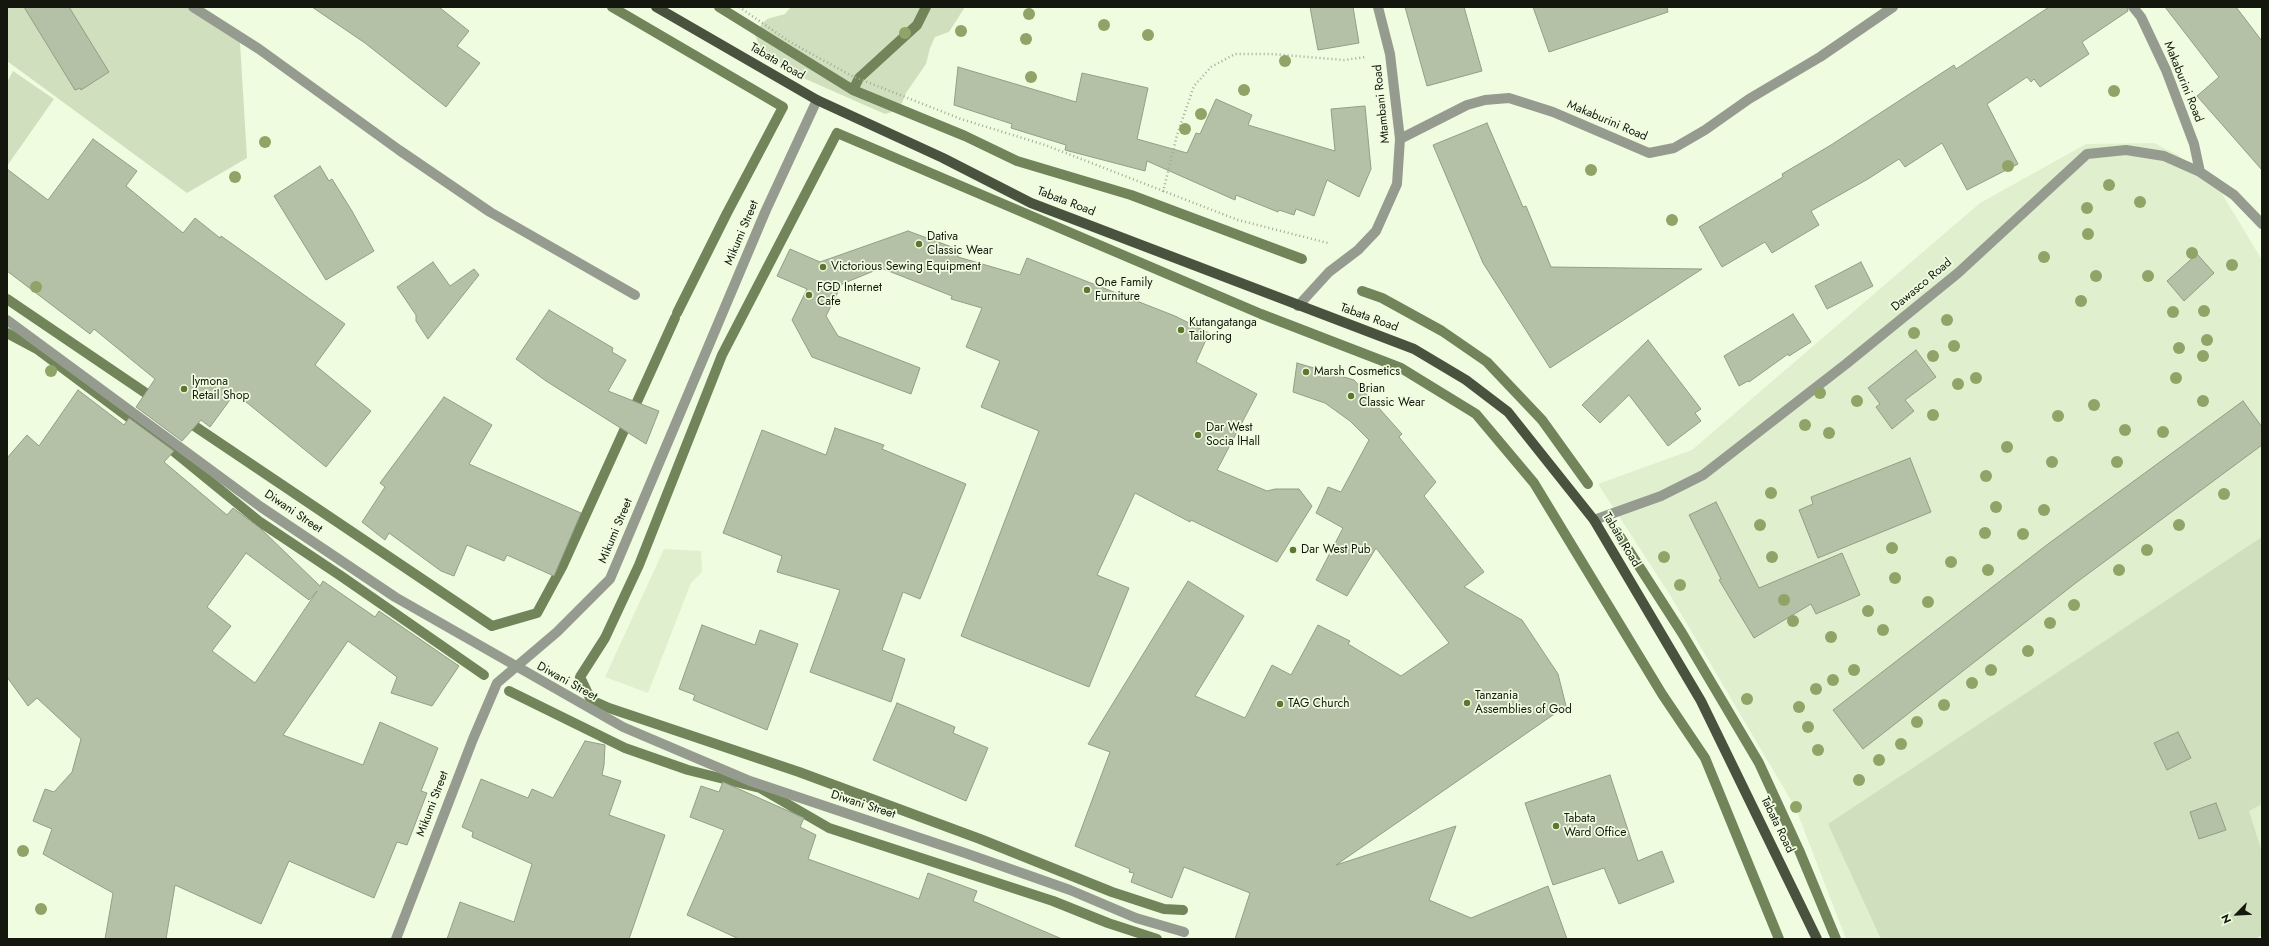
<!DOCTYPE html>
<style>
body{margin:0}
#map{position:relative;width:2269px;height:946px;overflow:hidden;background:#effce0;font-family:Jost,sans-serif}
canvas{display:block}
.frame{position:absolute;inset:0;border:8px solid #13170d;pointer-events:none}
.north{position:absolute;left:2217px;top:894px;width:40px;height:40px;-webkit-text-stroke:3px #effce0;paint-order:stroke;rotate:246deg;font-size:11px;font-weight:700;line-height:16px;text-align:center;color:#13170d}
.north::after{content:'';display:block;margin:auto;width:14px;height:18px;background:#13170d;clip-path:polygon(50% 0,100% 100%,50% 72%,0 100%)}
</style>
<div id="map">
<canvas width="2269" height="946"></canvas>
<div class="frame"></div>
<div class="north">N</div>
</div>
<script>
const ctx = document.querySelector('canvas').getContext('2d');
ctx.lineJoin = 'round';
function paint(path, color) {
  ctx.fillStyle = color;
  ctx.fill(path, 'evenodd');
}
function poly(rows) {
  const path = new Path2D();
  for (const r of rows) {
    path.moveTo(r[0], r[1]);
    for (let i = 2; i < r.length; i += 2) path.lineTo(r[i], r[i + 1]);
  }
  return path;
}
function stroke(path, color, width, dash) {
  ctx.strokeStyle = color;
  ctx.lineWidth = width;
  ctx.lineCap = dash ? 'butt' : 'round';
  ctx.setLineDash(dash || []);
  ctx.stroke(path);
}
function drawText(font, color, halo, rows, align = 'center') {
  ctx.font = font + ' Jost,sans-serif';
  ctx.lineWidth = 3.5;
  ctx.setLineDash([]);
  ctx.textBaseline = 'middle';
  ctx.strokeStyle = halo;
  ctx.fillStyle = color;
  for (const [text, x, y, turn = 0] of rows) {
    ctx.save();
    ctx.translate(x, y);
    ctx.rotate((+turn || 0) * Math.PI / 180);
    ctx.textAlign = isNaN(turn) ? turn : align;
    if (halo) ctx.strokeText(text, 0, 0);
    ctx.fillText(text, 0, 0);
    ctx.restore();
  }
}
paint(poly([
 [2154,143,2178,155,2221,192,2262,260,2262,922,2231,939,1846,939,1796,809,1670,595,1598,484,1692,450,1980,203,2086,144],
 [664,549,701,551,702,572,691,583,648,693,605,677]
]), '#e0f0ce');
paint(poly([
 [7,7,196,7,240,43,247,158,187,193,7,61],
 [791,7,965,7,949,32,935,37,930,48,926,64,906,93,899,110,885,114,801,77,761,50,754,32,767,19,785,14],
 [13,71,54,99,7,166,7,82],
 [2262,537,2262,804,2249,811,2262,852,2262,935,2256,939,1881,939,1828,824]
]), '#d0e0be');
stroke(poly([
 [612,7,783,107,727,213,677,313],
 [719,7,853,90,965,136,1017,161,1131,195,1302,259],
 [853,90,859,78,917,25,926,7],
 [1362,291,1382,298,1442,331,1487,362,1542,420,1588,484],
 [7,299,156,400],
 [7,333,37,349,167,446,260,522,341,576,484,675],
 [184,419,492,626,537,613,563,565,675,318],
 [1617,532,1682,633,1759,763,1799,850,1836,939],
 [509,691,625,748,688,770,760,788,829,828,1053,901,1108,923,1157,939],
 [1183,910,1164,909,1112,892,980,839,799,772,609,708,591,700,580,677,605,638,639,565,722,355,837,133,1261,314,1401,368,1476,414,1534,483,1662,694,1705,758,1779,939]
]), '#728459', 10);
const building = poly([
 [24,7,69,7,109,72,81,90,80,88,75,90,24,7],
 [312,7,439,7,469,31,457,46,480,63,446,107,365,43,312,7],
 [1310,7,1353,7,1359,43,1318,50,1310,7],
 [1405,7,1464,7,1482,71,1427,86,1405,7],
 [1533,7,1667,7,1668,12,1549,52,1533,7],
 [2049,7,2127,7,2128,11,2082,42,2089,54,2040,87,2034,79,2031,82,2027,77,1987,104,2018,164,1967,190,1942,143,1905,167,1899,159,1868,179,1811,211,1819,225,1772,253,1765,242,1722,267,1699,227,1783,177,1782,174,1831,145,1954,65,1956,69,2049,7],
 [2165,7,2236,7,2262,41,2262,170,2197,96,2219,77,2165,7],
 [958,67,1076,102,1082,73,1148,88,1137,139,1187,153,1196,133,1200,134,1216,99,1252,115,1248,125,1335,151,1331,109,1365,106,1371,169,1359,197,1327,180,1314,216,1296,209,1294,215,1279,210,1278,212,1236,195,1235,200,1147,161,1145,171,1065,150,1066,145,1011,128,1012,124,954,105,958,67],
 [1487,123,1523,207,1526,206,1551,267,1702,269,1550,368,1483,263,1433,145,1487,123],
 [93,139,137,171,126,186,183,233,195,218,220,238,221,236,345,324,315,365,371,411,326,467,235,393,210,427,201,420,182,441,136,407,155,379,94,329,90,334,7,271,7,169,48,200,93,139],
 [320,166,329,181,332,179,352,211,374,251,326,280,274,196,320,166],
 [908,231,960,250,958,257,1020,275,1027,258,1175,316,1209,333,1196,362,1257,394,1217,470,1267,491,1275,489,1299,489,1312,506,1277,562,1191,520,1190,522,1135,493,1097,575,1129,588,1089,687,961,636,1039,431,981,407,1000,361,966,347,982,308,951,299,952,296,881,268,842,284,826,316,838,336,920,368,911,394,812,357,792,320,807,289,777,276,790,249,820,262,908,231],
 [2197,254,2214,273,2184,301,2167,281,2197,254],
 [433,262,450,286,474,269,479,275,428,339,416,321,416,315,397,287,433,262],
 [1861,262,1873,286,1827,309,1815,286,1861,262],
 [549,310,613,348,612,352,626,360,608,391,659,411,646,444,546,381,516,359,549,310],
 [1793,314,1811,342,1789,356,1788,354,1749,382,1748,381,1739,386,1724,356,1793,314],
 [1648,340,1701,409,1695,413,1701,421,1668,446,1629,395,1600,423,1582,405,1648,340],
 [1916,350,1936,377,1905,400,1914,411,1892,429,1876,407,1880,404,1868,388,1916,350],
 [1297,363,1354,380,1402,434,1399,437,1436,482,1424,496,1484,572,1464,587,1522,620,1558,674,1566,706,1336,865,1456,826,1429,900,1471,918,1548,886,1567,939,1235,939,1250,893,1184,867,1172,898,1131,882,1134,873,1129,872,1130,869,1075,846,1110,752,1088,744,1188,581,1244,616,1195,696,1245,718,1272,665,1291,675,1318,625,1350,641,1348,644,1401,676,1449,643,1376,548,1347,596,1316,580,1343,528,1316,513,1328,487,1341,492,1369,440,1350,421,1325,403,1293,392,1297,363],
 [78,390,124,425,129,418,174,451,164,462,227,515,233,508,260,528,320,586,323,581,375,617,379,611,459,666,432,706,391,693,397,677,348,641,283,735,363,765,380,722,438,748,421,791,427,793,407,845,397,842,374,898,289,861,261,924,175,885,166,939,105,939,113,893,43,854,52,829,33,821,45,789,54,792,72,772,81,739,37,698,28,706,7,677,7,458,27,435,39,446,78,390],
 [246,553,309,600,317,591,255,683,212,651,231,626,207,607,246,553],
 [444,397,492,425,469,464,581,513,554,576,507,555,504,561,467,545,454,576,441,571,389,533,385,540,362,522,385,487,380,483,444,397],
 [2243,401,2262,427,2262,445,2077,582,1863,749,1833,710,2048,544,2243,401],
 [835,428,884,445,882,449,966,484,920,599,903,592,882,650,905,659,891,702,810,672,840,590,777,572,782,556,723,533,762,430,826,455,835,428],
 [1910,458,1931,512,1818,558,1799,510,1813,504,1811,497,1910,458],
 [1716,502,1759,588,1842,553,1860,595,1816,614,1811,604,1754,638,1719,580,1721,579,1689,515,1716,502],
 [702,625,755,645,760,630,798,644,767,730,693,700,695,695,679,689,702,625],
 [897,703,955,727,953,733,988,748,966,801,873,760,897,703],
 [2178,732,2191,758,2167,770,2154,743,2178,732],
 [585,741,605,745,604,765,602,775,621,781,609,815,665,835,629,939,447,939,460,902,514,922,532,864,472,837,473,832,462,827,481,779,528,798,532,789,553,798,585,741],
 [1610,775,1638,861,1662,851,1674,882,1619,904,1604,868,1553,885,1525,803,1610,775],
 [723,782,804,818,800,827,816,835,808,859,919,899,928,873,977,891,973,901,1062,939,739,939,687,915,724,830,690,817,701,786,719,792,723,782],
 [2216,803,2226,830,2199,839,2190,812,2216,803]
]);
paint(building, '#b5c1a7');
stroke(building, '#929e85', 1);
stroke(poly([
 [739,7,790,42,852,76,961,119,1045,145,1238,220,1328,243],
 [1163,192,1177,135,1194,86,1211,67,1235,54,1271,54,1344,60,1366,57]
]), '#a1ab95', 2.5, [1, 3]);
stroke(poly([
 [193,7,259,49,399,150,490,212,635,295],
 [2133,7,2141,17,2166,70,2194,144,2200,172],
 [1400,139,1467,105,1485,100,1509,98,1553,112,1649,153,1674,148,1705,130,1749,99,1820,57,1893,7],
 [1298,306,1329,272,1358,250,1376,231,1397,184,1400,139,1390,54,1378,7],
 [7,320,261,507,395,597,623,727,750,781,965,853,1070,890,1136,918,1184,932],
 [1594,520,1661,496,1703,475,1846,364,1958,273,2087,154,2126,150,2164,156,2200,172,2234,195,2262,224],
 [396,939,473,739,497,683,557,632,610,579,766,210,817,100]
]), '#969b90', 10);
stroke(poly([
 [656,7,817,100,943,158,1031,203,1414,349,1466,380,1508,412,1594,520,1701,701,1817,939]
]), '#49523f', 10);
ctx.fillStyle = '#8fa466';
for (const [x, y] of [
 [1029,14],
 [1104,25],
 [961,31],
 [905,33],
 [1148,35],
 [1026,39],
 [1285,61],
 [1031,77],
 [1244,90],
 [2114,91],
 [1201,114],
 [1185,129],
 [265,142],
 [2008,166],
 [1591,170],
 [235,177],
 [2109,185],
 [2140,202],
 [2087,208],
 [1672,220],
 [2088,234],
 [2192,253],
 [2044,257],
 [2232,265],
 [2096,276],
 [2148,276],
 [36,287],
 [2081,301],
 [2204,311],
 [2173,312],
 [1947,320],
 [1914,333],
 [2207,340],
 [1954,346],
 [2179,348],
 [1933,356],
 [2203,356],
 [51,371],
 [1976,378],
 [2176,378],
 [1958,384],
 [1820,393],
 [1857,401],
 [2203,401],
 [2094,405],
 [1933,415],
 [2058,416],
 [1805,425],
 [2125,430],
 [2163,432],
 [1829,433],
 [2007,447],
 [2052,462],
 [2117,462],
 [1986,476],
 [1771,493],
 [2224,494],
 [1996,507],
 [2044,510],
 [1760,525],
 [2179,525],
 [1985,533],
 [2023,534],
 [1892,548],
 [2147,550],
 [1664,557],
 [1772,557],
 [1951,562],
 [1988,570],
 [2119,570],
 [1895,578],
 [1680,585],
 [1784,600],
 [1928,602],
 [2074,605],
 [1868,611],
 [1793,621],
 [2050,623],
 [1883,630],
 [1831,637],
 [2028,651],
 [1854,670],
 [1991,670],
 [1833,680],
 [1972,683],
 [1816,689],
 [1747,699],
 [1944,705],
 [1799,707],
 [1917,722],
 [1808,727],
 [1901,744],
 [1818,750],
 [1879,760],
 [1859,780],
 [1796,807],
 [23,851],
 [41,909]
]) {
  ctx.beginPath();
  ctx.arc(x, y, 6, 0, 2 * Math.PI);
  ctx.fill();
}
for (const [x, y, r, color] of [
 [919,244,4,"#5b782d"],
 [823,267,4,"#5b782d"],
 [1087,290,4,"#5b782d"],
 [809,295,4,"#5b782d"],
 [1181,330,4,"#5b782d"],
 [1306,372,4,"#5b782d"],
 [184,389,4,"#5b782d"],
 [1351,396,4,"#5b782d"],
 [1198,435,4,"#5b782d"],
 [1293,550,4,"#5b782d"],
 [1467,703,4,"#5b782d"],
 [1280,704,4,"#5b782d"],
 [1556,826,4,"#5b782d"]
]) {
  const dot = new Path2D();
  dot.arc(x, y, r, 0, 2 * Math.PI);
  ctx.fillStyle = color;
  ctx.fill(dot);
  stroke(dot, '#effce0', 1.5);
}
drawText('12px', '#13170d', '#effce0', [
 ["Tabata Road",777,62,30],
 ["Makaburini Road",2183,82,68],
 ["Mtambani Road",1382,104,-96],
 ["Makaburini Road",1607,121,23],
 ["Tabata Road",1066,202,21],
 ["Mikumi Street",742,233,-67],
 ["Dawasco Road",1922,285,-40],
 ["Tabata Road",1369,318,20],
 ["Diwani Street",293,512,34],
 ["Mikumi Street",616,531,-67],
 ["Tabata Road",1621,540,59],
 ["Diwani Street",567,682,29],
 ["Mikumi Street",433,804,-69],
 ["Diwani Street",863,805,18],
 ["Tabata Road",1777,825,64]
]);
drawText('12px', '#13170d', '#effce0', [
 ["Dativa",927,237],
 ["Classic Wear",927,251],
 ["Victorious Sewing Equipment",831,267],
 ["One Family",1095,283],
 ["Furniture",1095,297],
 ["FGD Internet",817,288],
 ["Cafe",817,302],
 ["Kutangatanga",1189,323],
 ["Tailoring",1189,337],
 ["Marsh Cosmetics",1314,372],
 ["lymona",192,382],
 ["Retail Shop",192,396],
 ["Brian",1359,389],
 ["Classic Wear",1359,403],
 ["Dar West",1206,428],
 ["Socia lHall",1206,442],
 ["Dar West Pub",1301,550],
 ["Tanzania",1475,696],
 ["Assemblies of God",1475,710],
 ["TAG Church",1288,704],
 ["Tabata",1564,819],
 ["Ward Office",1564,833]
], 'left');
</script>
